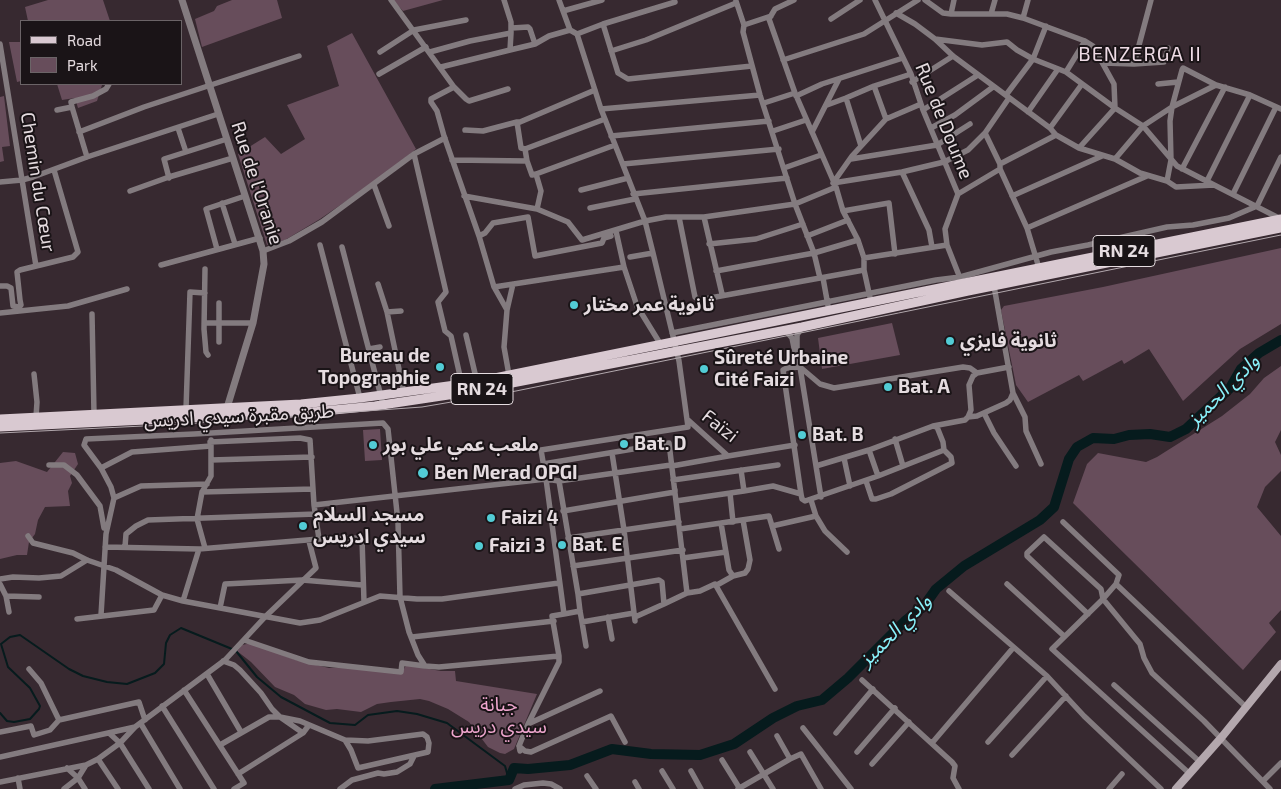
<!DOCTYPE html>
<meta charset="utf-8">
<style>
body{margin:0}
#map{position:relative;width:1281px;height:789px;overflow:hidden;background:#372930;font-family:"Exo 2",sans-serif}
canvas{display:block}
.legend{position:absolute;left:20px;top:20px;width:162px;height:65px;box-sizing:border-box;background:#1a1417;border:1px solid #6b6467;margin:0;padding:6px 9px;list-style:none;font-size:15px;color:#e5dce0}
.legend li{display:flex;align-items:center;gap:10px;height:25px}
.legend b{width:25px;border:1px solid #6b6467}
</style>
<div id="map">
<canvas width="1281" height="789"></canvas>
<ul class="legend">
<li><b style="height:6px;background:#d9c9d1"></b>Road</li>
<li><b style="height:14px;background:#674d5b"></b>Park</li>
</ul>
</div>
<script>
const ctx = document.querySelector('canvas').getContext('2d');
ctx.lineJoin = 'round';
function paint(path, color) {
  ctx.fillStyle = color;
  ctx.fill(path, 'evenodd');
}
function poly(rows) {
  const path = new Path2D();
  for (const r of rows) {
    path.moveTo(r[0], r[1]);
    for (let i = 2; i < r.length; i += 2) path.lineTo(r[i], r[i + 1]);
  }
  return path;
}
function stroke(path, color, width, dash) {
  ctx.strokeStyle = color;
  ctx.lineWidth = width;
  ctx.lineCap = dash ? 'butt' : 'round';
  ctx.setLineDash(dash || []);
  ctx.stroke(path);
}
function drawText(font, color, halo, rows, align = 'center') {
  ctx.font = font + ' "Exo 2","Noto Sans Arabic",sans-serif';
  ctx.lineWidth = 4;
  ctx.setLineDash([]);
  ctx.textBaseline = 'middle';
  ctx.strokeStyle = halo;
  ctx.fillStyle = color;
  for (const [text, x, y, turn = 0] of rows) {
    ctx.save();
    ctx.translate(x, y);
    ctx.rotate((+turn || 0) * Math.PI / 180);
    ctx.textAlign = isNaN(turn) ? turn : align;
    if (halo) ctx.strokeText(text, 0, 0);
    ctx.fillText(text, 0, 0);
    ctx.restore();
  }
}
paint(poly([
 [48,0,103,0,110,21,28,21,25,7],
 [232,0,277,0,282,18,202,47,195,19,214,11,217,6],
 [393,0,443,0,403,11],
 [352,33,416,149,384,175,320,219,285,240,267,245,238,154,265,137,281,154,305,139,287,105,339,86,327,46],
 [9,42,21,42,21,81,17,82],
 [57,84,102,84,102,85,97,101,78,108,75,98,62,100],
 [4,96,10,146,2,147,4,161,0,162,0,97],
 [1281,248,1281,324,1240,349,1183,401,1149,349,1124,364,1122,360,1083,381,1079,375,1028,402,1016,385,1001,310,1004,306,1103,287],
 [892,323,900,355,822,369,818,338],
 [1281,366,1281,430,1275,442,1281,455,1281,471,1265,487,1257,507,1281,536,1281,610,1269,623,1276,632,1243,670,1073,503,1087,464,1098,453,1146,462,1157,457,1222,416,1250,394,1264,378],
 [380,429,382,460,365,461,363,430],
 [63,452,75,453,78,464,70,476,72,483,68,491,70,506,45,507,38,520,35,534,29,542,27,555,17,555,0,559,0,463,16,461,47,472],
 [251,643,296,660,329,668,344,667,402,673,406,665,441,671,455,671,456,681,537,694,514,749,505,754,500,753,488,747,469,722,448,709,429,701,420,699,391,702,377,704,361,712,337,709,326,710,305,704,294,695,275,687,251,662,237,651,242,645]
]), '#674d5b');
stroke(poly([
 [236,651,257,677,281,697,330,723,355,725,368,715,397,711,417,714,447,723,505,766,509,780],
 [0,713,7,721,14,722,30,719,39,709,40,706,30,688,8,667,1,644,10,637,20,635,69,669,83,676,107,682,127,684,155,673,164,664,166,643,170,635,181,628,232,649]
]), '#061b1d', 2);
stroke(poly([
 [435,789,509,780,514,768,528,769,570,765,612,749,651,754,700,755,734,744,773,718,797,706,822,700,848,678,905,621,924,606,936,589,964,566,1040,520,1054,507,1069,459,1077,447,1093,438,1114,439,1129,435,1150,434,1170,437,1186,429,1230,388,1241,369,1259,353,1281,340]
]), '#061b1d', 10);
stroke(poly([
 [391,0,454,87,431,99,431,102,437,111,444,136,479,236,494,287,507,310,504,347,509,375],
 [559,0,570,30,577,34,603,24,618,73,628,79,752,66],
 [794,0,775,9,769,19,795,93,836,187,843,211,858,240,864,258,864,270,871,302],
 [875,0,911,74,923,110,958,194,945,229,947,245,960,278],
 [925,0,943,13,951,14,1007,14,1023,18,1085,41,1093,46,1114,84,1115,108,1079,148],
 [736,1,744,25],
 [563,11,602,0],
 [896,13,915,24,935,39,953,56,1050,128,1056,135,1079,148,1115,159,1140,173,1167,181,1176,187,1214,185],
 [951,14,954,0],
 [991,14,995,0],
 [771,16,744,25,743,32,760,95,795,204,814,253,820,278],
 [1023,18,1028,0],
 [831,19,860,0],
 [603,24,675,2],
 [512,28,528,27,530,29,535,44],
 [577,34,601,109,645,221,653,253],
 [935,39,982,45,1007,42,1017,50,1033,59,1066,72,1115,108,1143,126,1177,166,1281,219],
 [0,44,36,266],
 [510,50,535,44,549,36,570,30],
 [611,51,646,40,736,3],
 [380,52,414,30,466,20],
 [430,52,470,41,511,33,511,22,504,0],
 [783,60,864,34,918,0],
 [1103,63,1134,64,1164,62,1168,48],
 [1134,64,1151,0],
 [441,67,510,50,511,33],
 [1066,72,1085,41],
 [379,74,426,47],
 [912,82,953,56],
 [1158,84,1178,82],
 [874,86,886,119],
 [454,87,466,99,469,101,508,89],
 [595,90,520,122,517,122,521,148,525,149,605,119],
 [1006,95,1033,59,1046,26],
 [796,96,822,84,903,58],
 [846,98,861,146],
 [764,103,795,93],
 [827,105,846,98,874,86,911,74],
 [72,107,71,102,93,96,106,89,109,84],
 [601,109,760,95],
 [57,110,72,107,87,157],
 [923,110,978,75],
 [1028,112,1058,69],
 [178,128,186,152],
 [931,128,955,115,993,87],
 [1050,128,1082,84],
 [465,130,483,131,517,122],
 [773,131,806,120],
 [79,132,144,107,299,56],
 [812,132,839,79],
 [985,133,1000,164,1000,169,1027,228,1039,268],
 [611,136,769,121],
 [525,149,527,161,532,175,536,174],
 [414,154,446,292,438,302,445,331,451,336,462,385],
 [851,159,937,145,970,124],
 [1115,159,1143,126,1172,107,1216,85,1250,95,1281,109],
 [452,160,527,161],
 [623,164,779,149],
 [1000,164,1056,135],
 [784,168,821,155],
 [1182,169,1225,87],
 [902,172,929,230,932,247],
 [169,178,164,159,227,139],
 [1167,181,1171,160,1170,121,1172,107,1182,70,1183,68,1216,85],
 [1207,181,1250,95],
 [0,182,22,180,33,177,87,157,218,114],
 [833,183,902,172,944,162,968,150,985,133,1009,98],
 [833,183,852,156,886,119,921,104],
 [374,185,389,226],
 [581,190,628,178],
 [130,191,169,177,233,158],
 [633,194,787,178],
 [958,194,1000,169],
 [1233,194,1276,107],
 [464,196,537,209,568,222,582,240,645,221,666,217,704,217,795,204,836,187],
 [1012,196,1102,156],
 [222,203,235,244],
 [590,208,635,199],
 [537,209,541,191,536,174,615,145],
 [843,211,889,203,895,254],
 [679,217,695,297,699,300,864,270],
 [704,217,722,294],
 [1027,228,1147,176],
 [616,231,624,267,637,306,661,345],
 [479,236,485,233,493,223,528,217,535,256,602,243,604,238,611,236],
 [807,236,848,220],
 [709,244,756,239,803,224],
 [320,245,360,398],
 [342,247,383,404],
 [217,249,206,209,245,196],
 [263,251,289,241,322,222,414,154,445,138],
 [864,258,947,245],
 [161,265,260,238],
 [205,269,204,329,206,352,208,355],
 [716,271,814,253,858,240],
 [823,278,829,311],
 [378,284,387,312,404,393],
 [0,286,7,286,11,288,13,306,19,307,21,305,20,300,17,272,20,270,73,257,78,252,54,170],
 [494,287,624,267],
 [219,303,219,342],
 [507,310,513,284],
 [387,312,401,311],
 [0,313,68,306,127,289],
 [92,314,94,414],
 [204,323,253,323],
 [785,330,792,338,794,348,800,367,821,497],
 [672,333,936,280,960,277,1051,252,1088,245,1167,227,1193,225,1229,218,1257,206,1281,157],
 [466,335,477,382],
 [369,349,380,347],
 [796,352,797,348,797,335,802,327],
 [34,374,37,402,36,417],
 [1013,393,1025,417,1026,431,1041,464],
 [186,409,190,292,205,293],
 [301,413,303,428],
 [984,413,994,433,1016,466],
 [968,417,977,416,1006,403,1010,400,1013,393,994,286],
 [687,419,728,456,795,445],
 [933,426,937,427,943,442,944,450,878,476,805,501,802,499,801,494,783,370,787,368,800,367,820,384,834,388,963,367,970,368,977,373],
 [895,439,903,466],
 [210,442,300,438,310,440,313,489],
 [869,450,878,476],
 [612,453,624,530,635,621],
 [844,458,850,486],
 [211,460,312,457],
 [543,464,669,443,687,593],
 [49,465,64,465,77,475,100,506,104,528],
 [672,466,728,456],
 [816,466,869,450,933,426,965,420,968,417,971,410,969,385,973,376,977,373,1009,367],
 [101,468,132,452,211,446],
 [741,470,744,491,773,486,801,494],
 [673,480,778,465],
 [559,481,671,465,672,468],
 [866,481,872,499,876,499,891,494,952,463,951,457,944,450],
 [202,492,313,489,314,505],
 [730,493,733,522],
 [114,498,141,486,207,484],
 [811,500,816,516,825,531,847,552],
 [676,501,744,491],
 [563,511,675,492,675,490],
 [1063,522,1119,575,1116,584,1103,599,1052,649,1190,774],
 [721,523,729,570,733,576,745,573,748,569,750,560,743,520],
 [772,526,816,516],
 [680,529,769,516,779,549],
 [28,536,33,543,73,553,87,560,116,570,162,595,183,601,300,623,320,620,380,596,417,599,442,599,559,583],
 [568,538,679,522],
 [319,539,362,538,364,602],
 [105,547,199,549,319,539,314,505,546,479,541,450,688,427,679,361,653,253,630,257],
 [125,547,126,534,136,526,148,520,316,514],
 [205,548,197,519,202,492,211,476,211,440],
 [683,558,726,552],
 [573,566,683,550],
 [0,579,13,577,39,578,61,576,87,560],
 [0,584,6,596,9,612],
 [1007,584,1064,636],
 [1116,584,1246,707],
 [717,585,733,576],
 [949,591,1047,676,1084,716,1161,789],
 [578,594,659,580,662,582,664,604,687,593,700,591,715,584,775,689],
 [6,596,39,597],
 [183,601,199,549],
 [220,608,225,584,302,580,362,585],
 [580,611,564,614,546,479,559,481,578,594,580,611,582,622,634,613],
 [1088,614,1027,556,1027,553,1044,537,1101,589,1103,599,1140,644,1144,658,1152,673,1204,721,1270,789],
 [101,615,106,534,114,498,111,487,101,468,84,445,86,439,194,434,383,423,388,429,398,522,400,597,409,632,418,655,425,666,439,667,559,656,559,662,528,724,519,746,520,751],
 [608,617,612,639],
 [635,617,664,604],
 [77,619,154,610,162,595],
 [582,622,586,646],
 [412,637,554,621],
 [244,640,309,662,401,672,402,663,425,666],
 [559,656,552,616,564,614],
 [223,661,234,665,240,670,261,693,272,709,280,717,300,721,345,740,351,750,358,768,428,752,429,743,427,737,423,734,368,741,345,740],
 [29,669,41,683,59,720],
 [207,674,241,732],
 [862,680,952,762,955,766,953,778,959,789],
 [1114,685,1200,762],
 [184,690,244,783,234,789],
 [162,706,214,789],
 [141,724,180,789],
 [528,724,600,691],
 [803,728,851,789],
 [0,732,31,726,34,735,50,730,59,720,139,702,145,720],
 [109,733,120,743,149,789],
 [836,733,873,689],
 [777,736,790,759],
 [988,742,1047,676],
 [932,743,1013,648],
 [220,745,269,717,280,717,303,733],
 [519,746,525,751,531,752,611,716,625,742],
 [750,752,773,789],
 [857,752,895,708],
 [1012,755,1066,696],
 [0,757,135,727],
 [98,759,118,789],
 [722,760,740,789],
 [872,764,909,722],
 [67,768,78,778,85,789],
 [662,771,673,789],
 [691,771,701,789],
 [238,774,303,733,309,725],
 [587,776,596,789],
 [18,778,20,789],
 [1263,781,1281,763],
 [0,782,86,765],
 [635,782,639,789],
 [64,789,78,778,86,765,98,759,120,743,135,727,225,660,265,617,316,568,309,541],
 [340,789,352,780,367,776,378,773,384,774,397,772,410,764,414,756],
 [515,789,524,785,543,783,551,784,560,789],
 [738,789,790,759,801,754,821,789],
 [1109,789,1122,774]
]), '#837b7f', 5.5);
stroke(poly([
 [182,0,263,251,264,264,253,323,226,411]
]), '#837b7f', 7);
stroke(poly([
 [1176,789,1221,738,1281,664]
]), '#b3a7ad', 8);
stroke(poly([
 [0,419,301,404,360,398,470,383,1281,219],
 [0,427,313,412,375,406,455,394,802,327,968,291,1281,228]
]), '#d9c9d1', 9);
stroke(poly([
 [0,433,184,424,422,407,516,391,1281,235]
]), '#b2a8ad', 1);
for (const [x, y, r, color] of [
 [574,305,5,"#52ccd5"],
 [950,341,5,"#52ccd5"],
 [440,367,5,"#52ccd5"],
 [704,369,5,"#52ccd5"],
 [888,387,5,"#52ccd5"],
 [802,435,5,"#52ccd5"],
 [624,444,5,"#52ccd5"],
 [373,445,5,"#52ccd5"],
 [423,473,6,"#52ccd5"],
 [491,518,5,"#52ccd5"],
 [303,526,5,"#52ccd5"],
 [562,545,5,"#52ccd5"],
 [479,546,5,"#52ccd5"]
]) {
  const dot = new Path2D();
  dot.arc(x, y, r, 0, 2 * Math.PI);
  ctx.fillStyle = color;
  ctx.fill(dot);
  stroke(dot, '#1a1417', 2);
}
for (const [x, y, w] of [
 [1124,251,62],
 [482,389,62]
]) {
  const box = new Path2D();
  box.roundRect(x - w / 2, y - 15.5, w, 31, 4);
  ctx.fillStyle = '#1a1417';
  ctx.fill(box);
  stroke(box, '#e5dce0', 1);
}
drawText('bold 18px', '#e5dce0', null, [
 ["RN 24",1124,251],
 ["RN 24",482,389]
]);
drawText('19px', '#e5dce0', '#1a1417', [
 ["Rue de Doume",944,121,68],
 ["Chemin du Cœur",38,182,81],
 ["Rue de l'Oranie",257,183,72],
 ["طريق مقبرة سيدي ادريس",239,416,-3],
 ["Faïzi",720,426,38]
]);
drawText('bold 19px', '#e5dce0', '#1a1417', [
 ["ثانوية عمر مختار",584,305],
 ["ثانوية فايزي",960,341],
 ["Bureau de",430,356,"right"],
 ["Topographie",430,378,"right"],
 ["Sûreté Urbaine",714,358],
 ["Cité Faizi",714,380],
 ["Bat. A",898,387],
 ["Bat. B",812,435],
 ["Bat. D",634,444],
 ["ملعب عمي علي بور",383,445],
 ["Ben Merad OPGI",434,473],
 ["مسجد السلام",313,515],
 ["سيدي ادريس",313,537],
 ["Faizi 4",501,518],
 ["Bat. E",572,545],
 ["Faizi 3",489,546]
], 'left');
drawText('19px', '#eea6ce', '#1a1417', [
 ["جبانة",499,705],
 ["سيدي دريس",499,727]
]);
ctx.letterSpacing = '1px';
drawText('20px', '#eedbe5', '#1a1417', [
 ["BENZERGA II",1140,54]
]);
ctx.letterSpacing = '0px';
drawText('italic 20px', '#8af3fc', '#1a1417', [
 ["وادي الحميز",1223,390,-45],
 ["وادي الحميز",895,630,-45]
]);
</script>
